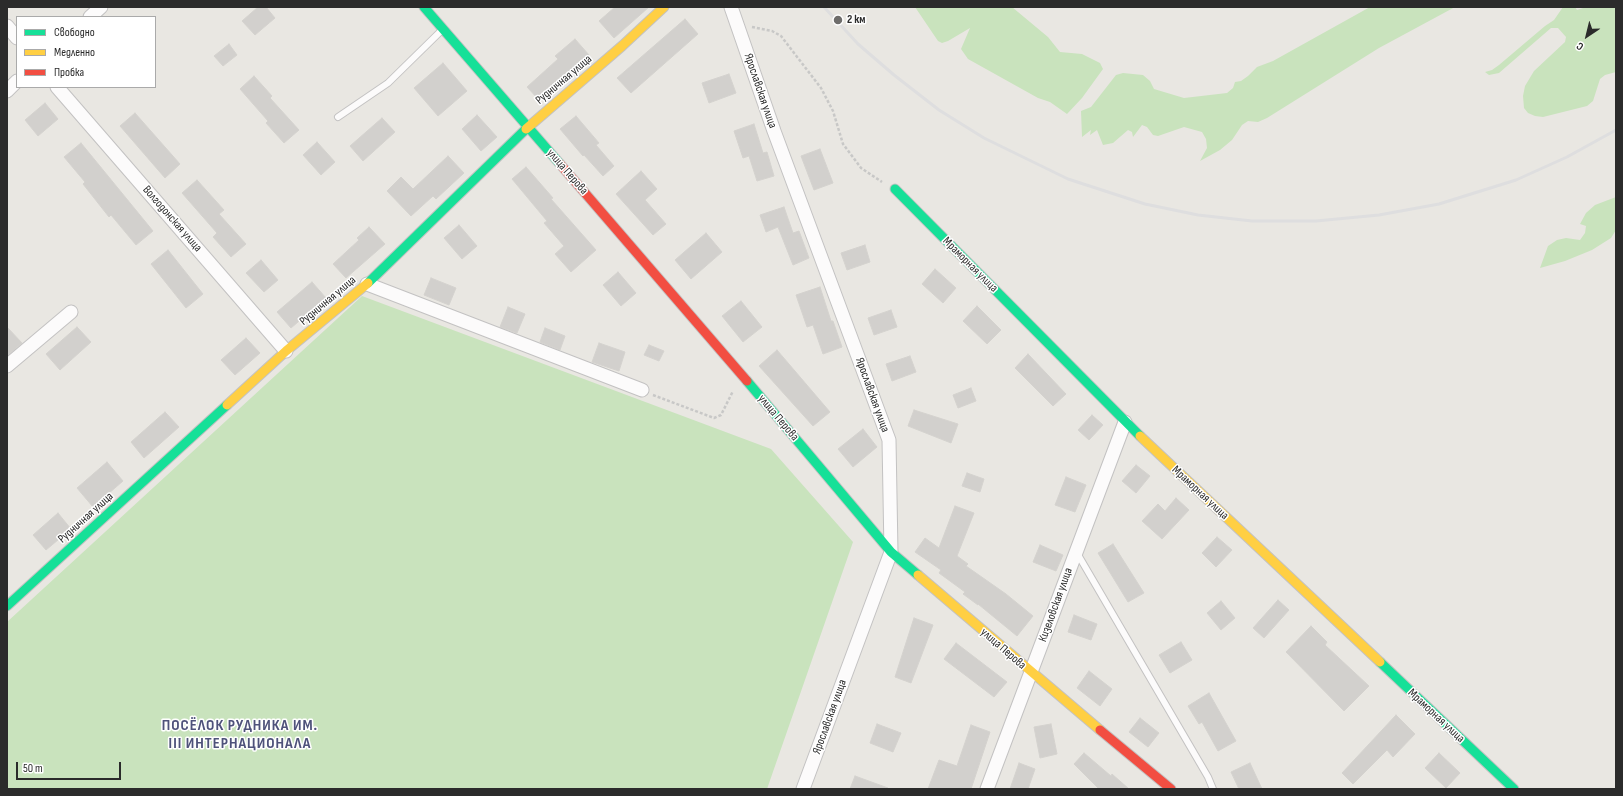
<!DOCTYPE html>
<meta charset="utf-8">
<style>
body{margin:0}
#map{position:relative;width:1623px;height:796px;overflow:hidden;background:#e9e7e2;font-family:"Sofia Sans Condensed",sans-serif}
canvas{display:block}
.frame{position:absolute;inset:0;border:8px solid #2b2b2b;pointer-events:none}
.legend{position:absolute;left:16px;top:16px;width:140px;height:72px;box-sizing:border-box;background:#fff;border:1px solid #aaa;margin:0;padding:5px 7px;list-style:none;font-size:12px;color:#2b2b2b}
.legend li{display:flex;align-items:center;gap:8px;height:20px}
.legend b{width:20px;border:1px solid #aaa}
.north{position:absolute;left:1567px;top:16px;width:40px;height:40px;-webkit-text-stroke:3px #fff;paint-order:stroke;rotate:215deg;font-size:11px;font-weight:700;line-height:16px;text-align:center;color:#2b2b2b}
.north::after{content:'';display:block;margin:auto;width:14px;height:18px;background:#2b2b2b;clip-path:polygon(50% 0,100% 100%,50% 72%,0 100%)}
.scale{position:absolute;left:16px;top:762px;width:105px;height:18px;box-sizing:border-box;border:2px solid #2b2b2b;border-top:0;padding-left:5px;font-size:12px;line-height:14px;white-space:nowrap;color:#2b2b2b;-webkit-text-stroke:3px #fff;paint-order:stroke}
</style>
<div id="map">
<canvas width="1623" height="796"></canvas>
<div class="frame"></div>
<ul class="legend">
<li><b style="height:5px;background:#16e098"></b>Свободно</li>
<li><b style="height:5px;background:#ffcf43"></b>Медленно</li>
<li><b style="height:5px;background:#f24e42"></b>Пробка</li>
</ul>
<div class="north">С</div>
<div class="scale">50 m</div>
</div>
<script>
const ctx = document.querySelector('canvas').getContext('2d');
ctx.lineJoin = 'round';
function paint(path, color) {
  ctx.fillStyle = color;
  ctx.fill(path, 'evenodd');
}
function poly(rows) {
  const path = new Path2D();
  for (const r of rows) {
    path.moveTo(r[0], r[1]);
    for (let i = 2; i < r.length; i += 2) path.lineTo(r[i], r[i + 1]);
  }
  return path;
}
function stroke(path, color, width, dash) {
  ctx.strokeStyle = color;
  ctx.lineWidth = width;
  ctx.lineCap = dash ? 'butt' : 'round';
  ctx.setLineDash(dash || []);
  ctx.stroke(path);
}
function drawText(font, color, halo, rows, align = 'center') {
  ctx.font = font + ' "Sofia Sans Condensed",sans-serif';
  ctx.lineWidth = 3;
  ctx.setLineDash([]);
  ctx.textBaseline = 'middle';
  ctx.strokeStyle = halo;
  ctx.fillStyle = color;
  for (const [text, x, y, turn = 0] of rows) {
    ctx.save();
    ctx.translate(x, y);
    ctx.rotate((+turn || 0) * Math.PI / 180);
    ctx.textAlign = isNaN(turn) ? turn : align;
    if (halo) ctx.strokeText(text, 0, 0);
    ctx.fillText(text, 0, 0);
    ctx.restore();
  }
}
paint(poly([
 [915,7,1012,7,1048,37,1060,52,1082,54,1100,63,1103,69,1082,98,1067,114,1050,102,1038,98,968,59,961,49,970,28,948,41,942,43,938,41],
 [1370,7,1455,7,1379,48,1267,118,1258,122,1248,121,1242,125,1232,140,1220,150,1200,161,1207,148,1206,139,1202,132,1184,127,1158,136,1153,135,1147,127,1142,125,1133,137,1132,132,1128,130,1113,143,1103,145,1097,130,1090,135,1091,130,1082,137,1081,111,1091,107,1116,75,1123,73,1143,75,1150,81,1154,89,1184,98,1227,93,1233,88,1235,82,1241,81,1248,76,1257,67,1273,61],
 [1563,7,1575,7,1577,10,1586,7,1616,7,1616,72,1605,75,1600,79,1593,101,1587,106,1543,117,1535,116,1528,113,1524,108,1523,96,1525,86,1534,71,1565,42,1566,37,1558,28,1551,28,1499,73,1489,75,1485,72,1492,70,1499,65,1545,26,1554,20],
 [1616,197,1616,230,1611,238,1592,250,1565,261,1540,268,1548,246,1557,240,1566,238,1580,240,1585,233,1586,226,1580,224,1586,213,1595,205],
 [362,296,771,449,853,542,767,789,7,789,7,622]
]), '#c9e3bd');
const building = poly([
 [258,7,266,7,275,18,255,35,242,21,258,7],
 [615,7,649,7,614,38,599,21,615,7],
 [685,19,698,34,631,93,617,78,685,19],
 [575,39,589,55,539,100,527,87,558,59,555,56,575,39],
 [229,44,237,55,223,66,214,56,229,44],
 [443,63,467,91,438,116,414,88,443,63],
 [729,74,736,93,709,103,702,83,729,74],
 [254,76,272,96,270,98,299,130,284,143,266,123,268,121,240,89,254,76],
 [45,103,58,119,38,136,25,120,45,103],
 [135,113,180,164,165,178,120,126,135,113],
 [477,115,497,137,481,151,462,129,477,115],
 [576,116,599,143,596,145,614,166,603,176,584,155,583,156,560,129,576,116],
 [382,118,395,132,363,161,350,146,382,118],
 [754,124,763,153,767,152,774,176,757,181,749,156,743,158,734,131,754,124],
 [317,142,335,162,321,175,303,155,317,142],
 [81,143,153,231,136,245,111,215,109,217,83,184,85,182,64,157,81,143],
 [820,149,833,183,814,190,801,156,820,149],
 [448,156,464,173,436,199,433,196,411,216,387,191,401,177,413,189,448,156],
 [526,167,553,198,551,199,596,250,571,272,555,254,564,246,544,223,547,221,512,179,526,167],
 [641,171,657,189,645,200,666,224,653,235,616,194,641,171],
 [197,180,224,210,219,214,246,244,231,257,213,237,217,233,182,193,197,180],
 [784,207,793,233,799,231,809,258,793,265,778,227,766,232,760,215,784,207],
 [459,225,477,246,462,259,444,238,459,225],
 [369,227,385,244,346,278,333,264,359,240,357,238,369,227],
 [706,233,722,252,691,279,675,260,706,233],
 [865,245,870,262,847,270,841,253,865,245],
 [168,250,203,294,186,308,151,264,168,250],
 [261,260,278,280,264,292,246,273,261,260],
 [935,269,956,288,943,303,922,284,935,269],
 [618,272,636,293,621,306,603,285,618,272],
 [431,278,456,288,449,305,424,295,431,278],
 [312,282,326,298,291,328,277,312,312,282],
 [820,287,831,321,833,321,842,347,823,354,813,325,807,327,796,295,820,287],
 [741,301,762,327,743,342,722,316,741,301],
 [977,306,1001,330,987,344,963,321,977,306],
 [508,307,525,314,517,333,500,327,508,307],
 [891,310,897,327,874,335,868,318,891,310],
 [7,327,22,343,7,356,7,327],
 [77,327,91,342,60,370,46,354,77,327],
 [545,328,565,336,560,350,540,342,545,328],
 [246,338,260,353,235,375,221,360,246,338],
 [599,343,625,352,619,371,592,362,599,343],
 [649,345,664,351,659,361,644,355,649,345],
 [777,350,830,412,813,426,759,366,777,350],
 [1028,354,1066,394,1053,406,1015,368,1028,354],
 [910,356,916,372,892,381,886,364,910,356],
 [971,388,976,401,958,408,953,395,971,388],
 [914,410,958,424,951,443,908,426,914,410],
 [165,412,179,427,144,458,131,442,165,412],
 [1092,415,1103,425,1089,440,1078,430,1092,415],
 [863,429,877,447,853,467,838,449,863,429],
 [107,462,123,481,93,507,77,488,107,462],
 [1136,465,1150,476,1136,493,1122,481,1136,465],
 [967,473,984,479,980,492,962,486,967,473],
 [1066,477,1086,485,1075,512,1055,505,1066,477],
 [1176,498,1189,510,1162,539,1142,521,1158,504,1165,511,1176,498],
 [955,506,974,513,957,556,968,564,966,566,1006,594,1033,616,1017,636,978,604,978,605,963,594,965,592,939,573,941,570,915,552,925,538,939,548,955,506],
 [58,513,71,529,46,550,33,535,58,513],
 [1217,537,1232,550,1216,567,1202,553,1217,537],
 [1113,544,1144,593,1128,602,1098,553,1113,544],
 [1040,545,1063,555,1056,571,1033,562,1040,545],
 [1278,600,1289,610,1264,638,1253,628,1278,600],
 [1221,601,1235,618,1221,630,1207,613,1221,601],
 [1074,615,1097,624,1091,640,1068,632,1074,615],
 [914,618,933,625,911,683,895,677,914,618],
 [1311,626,1327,642,1325,645,1369,686,1344,711,1286,652,1311,626],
 [1181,642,1192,660,1170,673,1159,655,1181,642],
 [956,643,1007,682,994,697,944,659,956,643],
 [1089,671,1112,689,1100,706,1077,688,1089,671],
 [1209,693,1236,741,1218,751,1202,722,1199,724,1188,706,1209,693],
 [1396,715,1415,734,1393,757,1387,750,1353,784,1342,773,1396,715],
 [1140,718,1159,733,1148,747,1129,732,1140,718],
 [877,724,901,733,893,752,870,743,877,724],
 [1051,724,1057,754,1040,758,1034,727,1051,724],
 [971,725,990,732,971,789,928,789,939,760,957,766,971,725],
 [1084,753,1111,776,1112,774,1129,789,1099,789,1074,764,1084,753],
 [1439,753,1460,773,1446,788,1425,768,1439,753],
 [1019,763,1035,769,1028,789,1010,789,1019,763],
 [1250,763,1262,789,1239,789,1231,772,1250,763],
 [855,776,888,788,887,789,850,789,855,776]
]);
paint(building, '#d2d0cd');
stroke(building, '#d4d2ce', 1);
const lane = poly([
 [338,117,388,83,442,30],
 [1077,553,1208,777,1213,789]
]);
const street = poly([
 [731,7,774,131,889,440,891,552,803,789],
 [90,17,101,7],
 [7,26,17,38],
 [57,87,286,351],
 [7,91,17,81],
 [367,284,642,390],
 [7,366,71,312],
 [987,789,1125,422]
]);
const fast = poly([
 [424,7,560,164],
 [895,189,1140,436],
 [368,283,526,129],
 [747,381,891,552,918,575],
 [7,606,227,405],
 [1380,662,1514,789]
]);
const slow = poly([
 [526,129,622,46,664,7],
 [227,405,286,351,368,283],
 [1140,436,1380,662],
 [918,575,1100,730]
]);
const jam = poly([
 [560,164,747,381],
 [1100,730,1171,789]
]);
stroke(lane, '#c3c2c2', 8);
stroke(street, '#c3c2c2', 15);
stroke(fast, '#c3c2c2', 11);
stroke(slow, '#c3c2c2', 11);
stroke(jam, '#c3c2c2', 11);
stroke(poly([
 [752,27,772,31,781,36,821,88,833,111,843,144,861,168,882,182],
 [653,395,714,418,721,415,733,391]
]), '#c8c8c7', 2.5, [3, 2]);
stroke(lane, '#fcfbfb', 6);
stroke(street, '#fcfbfb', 13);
stroke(fast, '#16e098', 9);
stroke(slow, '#ffcf43', 9);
stroke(jam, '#f24e42', 9);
stroke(poly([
 [824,7,858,44,894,75,939,110,984,138,1068,179,1145,204,1198,215,1252,221,1316,221,1379,215,1439,204,1516,180,1567,157,1616,130]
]), '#dededf', 3);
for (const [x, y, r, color] of [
 [838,20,5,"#6e6d6b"]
]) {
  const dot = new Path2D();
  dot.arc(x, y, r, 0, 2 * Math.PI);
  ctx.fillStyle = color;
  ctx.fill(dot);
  stroke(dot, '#fff', 1.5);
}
drawText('bold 12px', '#2b2b2b', '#fff', [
 ["2 км",847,20]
], 'left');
drawText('12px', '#2b2b2b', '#fff', [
 ["Рудничная улица",564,80,-40],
 ["Ярославская улица",760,91,71],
 ["улица Перова",567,172,49],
 ["Волгодонская улица",172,219,49],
 ["Мраморная улица",970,265,45],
 ["Рудничная улица",328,301,-40],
 ["Ярославская улица",872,395,70],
 ["улица Перова",778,418,50],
 ["Мраморная улица",1200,493,43],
 ["Рудничная улица",86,518,-42],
 ["Кизеловская улица",1056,605,-70],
 ["улица Перова",1003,649,41],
 ["Мраморная улица",1436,716,43],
 ["Ярославская улица",830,717,-70]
]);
ctx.letterSpacing = '1px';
drawText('bold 16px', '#4e527a', '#fff', [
 ["ПОСЁЛОК РУДНИКА ИМ.",240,726],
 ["III ИНТЕРНАЦИОНАЛА",240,744]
]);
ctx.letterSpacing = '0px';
</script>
